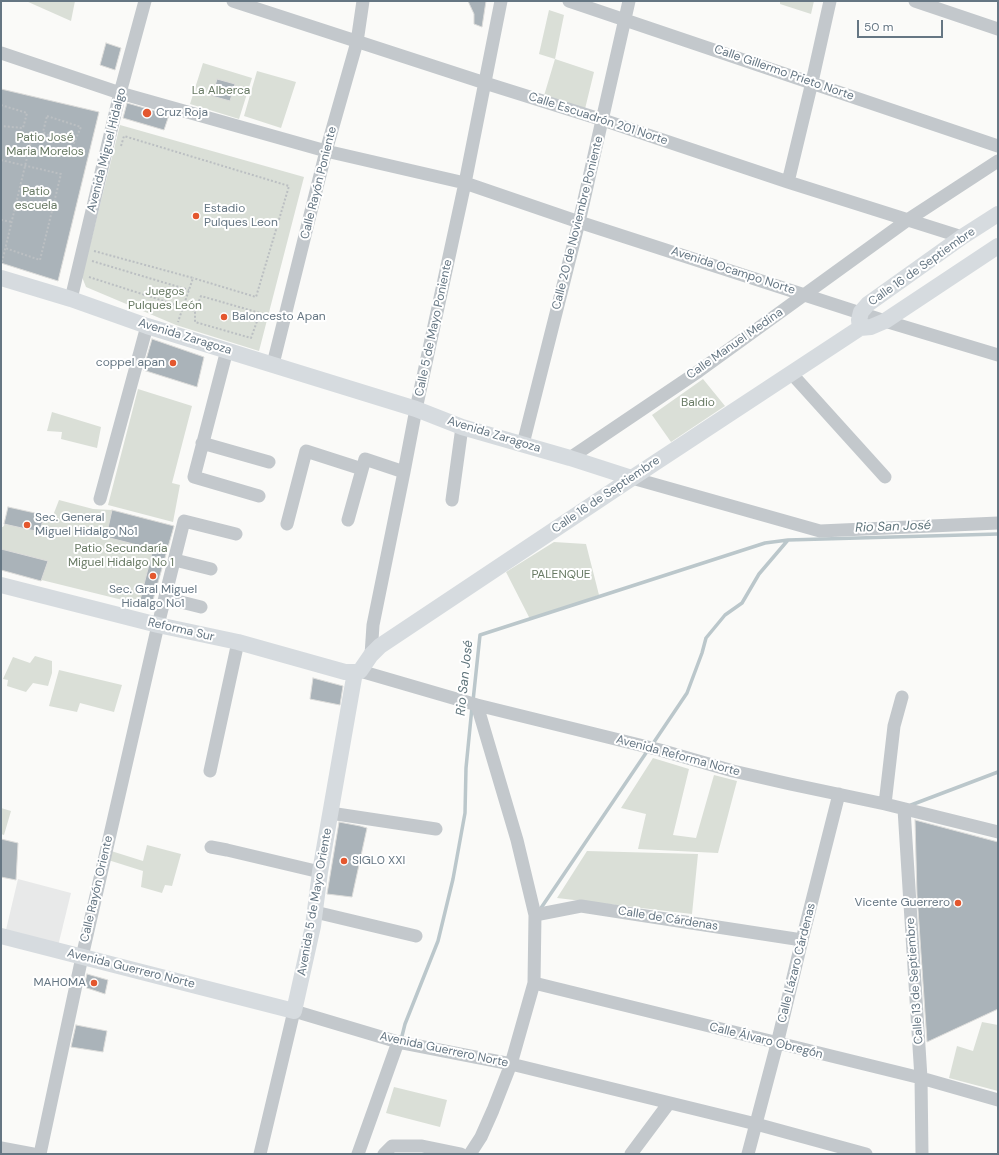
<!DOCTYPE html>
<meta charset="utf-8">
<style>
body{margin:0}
#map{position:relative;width:999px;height:1155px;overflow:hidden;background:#fafaf8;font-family:"DM Sans",sans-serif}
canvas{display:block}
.frame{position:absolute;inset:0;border:2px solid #657683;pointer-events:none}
.scale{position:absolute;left:857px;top:20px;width:86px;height:18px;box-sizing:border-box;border:2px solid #657683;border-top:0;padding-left:5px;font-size:12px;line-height:14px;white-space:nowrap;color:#657683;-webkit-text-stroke:3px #fff;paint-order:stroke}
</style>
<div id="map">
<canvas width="999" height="1155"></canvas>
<div class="frame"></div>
<div class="scale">50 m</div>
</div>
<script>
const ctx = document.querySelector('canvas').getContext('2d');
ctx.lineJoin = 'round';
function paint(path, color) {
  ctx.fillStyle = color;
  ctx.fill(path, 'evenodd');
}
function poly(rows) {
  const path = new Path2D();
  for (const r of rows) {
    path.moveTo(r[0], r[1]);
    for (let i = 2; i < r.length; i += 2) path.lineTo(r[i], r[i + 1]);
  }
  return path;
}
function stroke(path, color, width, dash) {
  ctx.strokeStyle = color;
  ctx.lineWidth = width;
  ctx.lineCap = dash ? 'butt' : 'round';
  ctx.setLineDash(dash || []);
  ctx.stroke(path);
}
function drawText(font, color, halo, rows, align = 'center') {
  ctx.font = font + ' "DM Sans",sans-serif';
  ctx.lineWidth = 4;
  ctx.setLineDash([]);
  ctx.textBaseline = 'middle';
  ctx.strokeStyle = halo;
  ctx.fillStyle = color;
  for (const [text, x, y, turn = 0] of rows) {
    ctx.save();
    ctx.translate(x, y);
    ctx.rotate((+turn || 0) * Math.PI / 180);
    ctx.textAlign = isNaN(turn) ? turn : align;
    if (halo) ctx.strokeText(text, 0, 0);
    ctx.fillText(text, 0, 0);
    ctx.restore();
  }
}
paint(poly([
 [18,879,71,893,58,946,5,934]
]), '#e8e9e9');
paint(poly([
 [26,1,75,1,71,21],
 [780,1,814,1,811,14,780,4],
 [549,10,564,15,555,59,594,72,584,113,543,99,555,59,539,54],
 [203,63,252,78,239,119,190,104],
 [257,71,296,82,281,128,244,116],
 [120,125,304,177,259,351,176,325,86,287,82,277],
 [703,379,725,406,671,442,652,415],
 [138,389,192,406,172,483,180,485,173,522,108,505],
 [52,412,101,427,97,448,61,439,62,432,47,431],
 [59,500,93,509,112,510,174,526,151,607,1,570,1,527,3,527,5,524,8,507,52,518],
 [554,542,586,544,599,595,530,619,506,572],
 [35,656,52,661,52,673,48,686,33,683,26,692,7,686,8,680,3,679,13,657,30,663],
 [59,670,122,685,114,712,80,703,77,712,49,706],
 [653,758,689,769,673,835,696,838,714,775,737,781,718,853,638,849,646,814,621,808],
 [1,808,11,811,4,835,1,834],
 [147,845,181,854,172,886,165,885,162,893,141,887,143,871,105,859,108,850,143,861],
 [587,851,698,854,692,914,557,898],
 [982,1022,998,1025,998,1091,949,1078,957,1046,973,1051],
 [394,1087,447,1100,440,1127,386,1113]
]), '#dadfd7');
stroke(poly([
 [473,701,480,635,765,543,788,540],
 [652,745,687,693,702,653,706,638,725,615,742,603,759,574,788,540,998,534],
 [911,805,998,772],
 [541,908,648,750],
 [402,1036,405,1024,438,941,453,879,465,813,466,768,472,707]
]), '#bbc7cb', 3.5);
const building = poly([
 [468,1,486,1,482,27,474,24,474,14,468,1],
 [106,43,121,48,115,70,100,65,106,43],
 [217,79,235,84,230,101,212,96,217,79],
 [1,89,99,112,58,281,1,263,1,89],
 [127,103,169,115,164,130,123,118,127,103],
 [152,339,204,357,197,387,143,370,152,339],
 [8,507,44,515,40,532,4,524,8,507],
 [112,510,174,526,151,607,139,604,153,549,106,537,112,510],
 [1,549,48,561,41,581,1,570,1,549],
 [313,678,343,686,340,705,310,699,313,678],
 [915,820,998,842,998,1009,927,1042,917,895,915,820],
 [339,822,360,826,367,828,352,897,327,894,339,822],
 [1,839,18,843,16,880,1,877,1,839],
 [87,974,108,980,105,994,84,987,87,974],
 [76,1025,107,1031,103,1052,71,1047,76,1025]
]);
paint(building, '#aab3b9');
stroke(building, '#dcdcda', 1);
stroke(poly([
 [1,105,27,113,23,128,1,126],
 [47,116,81,127,74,143,57,140,43,132,47,116],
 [121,146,124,136,289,186,256,297,193,278],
 [1,160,61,174,40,260,5,248],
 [1,220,12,222],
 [94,251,193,278,178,322],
 [92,261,189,290],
 [2,262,31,141],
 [89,277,195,311,195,322,251,338,260,313,201,296,195,311]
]), '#bbbfc2', 2, [2, 2]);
stroke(poly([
 [233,1,485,83,603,120,788,182,962,237],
 [569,1,998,146],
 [915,1,998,29],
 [1,53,120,93,326,151,465,183,579,222,885,321,998,355],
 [788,182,812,82,830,1],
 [71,299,120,93,145,1],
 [227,350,194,477,259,496],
 [273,364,326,151,357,42,363,1],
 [791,373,885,477],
 [202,443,269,462],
 [523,444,579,222,629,1],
 [570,458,699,371,909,219,998,161],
 [632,478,820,531,998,523],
 [100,499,147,326],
 [452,500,462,427],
 [348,520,365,459,404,472],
 [287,524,306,451,362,469],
 [175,560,211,569],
 [165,598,201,607],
 [371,655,373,625,404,472,416,409,465,183,501,1],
 [360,671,477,705,660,750,733,771,790,784,885,804,998,832],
 [210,771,238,642],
 [885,804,894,726,902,697],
 [904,809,921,1078,922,1154],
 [330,813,436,829],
 [211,847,227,850,320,872],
 [315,912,416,936],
 [535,915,581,906,802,940],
 [534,983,921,1078,998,1100],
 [1,1148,33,1154],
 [40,1154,82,957,158,625,184,521,236,534],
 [260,1154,294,1011,398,1042,511,1064,756,1124,866,1154],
 [358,1154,398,1042],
 [384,1154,392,1146,422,1146,461,1154],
 [470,1154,481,1137,493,1110,511,1064,534,983,535,915,517,840,477,705],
 [631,1154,669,1103],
 [748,1154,777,1044,802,940,839,794]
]), '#c3c8cc', 13);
stroke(poly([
 [1,278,71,299,147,326,416,409,462,427,570,458,632,478],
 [860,328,859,320,861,312,868,304,962,237,998,214],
 [1,585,158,625,238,642,345,672,355,672,360,671,371,655,380,646,632,478,860,328,871,327,885,321,998,246],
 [1,936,294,1011,313,926,320,872,355,672]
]), '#d6dbdf', 16);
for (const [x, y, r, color] of [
 [147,113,5,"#e4572e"],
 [196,216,4,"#e4572e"],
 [224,317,4,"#e4572e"],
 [173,363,4,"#e4572e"],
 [27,525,4,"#e4572e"],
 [153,576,4,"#e4572e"],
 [344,861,4,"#e4572e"],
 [958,903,4,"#e4572e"],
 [94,983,4,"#e4572e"]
]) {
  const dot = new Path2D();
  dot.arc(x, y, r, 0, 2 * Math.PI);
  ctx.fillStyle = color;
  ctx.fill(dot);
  stroke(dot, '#fff', 1.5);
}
drawText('12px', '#657683', '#fff', [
 ["Calle Gillermo Prieto Norte",784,73,19],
 ["Calle Escuadrón 201 Norte",598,119,18],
 ["Avenida Miguel Hidalgo",107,150,-76],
 ["Calle Rayón Poniente",319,183,-76],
 ["Calle 20 de Noviembre Poniente",578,223,-76],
 ["Calle 16 de Septiembre",922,267,-35],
 ["Avenida Ocampo Norte",733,271,18],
 ["Calle 5 de Mayo Poniente",434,328,-78],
 ["Avenida Zaragoza",185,337,17],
 ["Calle Manuel Medina",735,344,-35],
 ["Avenida Zaragoza",494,435,17],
 ["Calle 16 de Septiembre",606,495,-34],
 ["Reforma Sur",181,630,13],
 ["Avenida Reforma Norte",678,756,15],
 ["Calle Rayón Oriente",97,889,-77],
 ["Avenida 5 de Mayo Oriente",315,902,-80],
 ["Calle de Cárdenas",668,919,9],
 ["Calle Lázaro Cárdenas",797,963,-76],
 ["Avenida Guerrero Norte",131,969,14],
 ["Calle 13 de Septiembre",915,981,-94],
 ["Calle Álvaro Obregón",766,1041,14],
 ["Avenida Guerrero Norte",444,1050,12]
]);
drawText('12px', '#687a64', '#fff', [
 ["La Alberca",221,91],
 ["Patio José",45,138],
 ["Maria Morelos",45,152],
 ["Patio",36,192],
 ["escuela",36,206],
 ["Juegos",165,292],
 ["Pulques León",165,306],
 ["Baldio",698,403],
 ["Patio Secundaría",121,549],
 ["Miguel Hidalgo No 1",121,563],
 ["PALENQUE",561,575]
]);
drawText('12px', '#657683', '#fff', [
 ["Cruz Roja",156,113],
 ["Estadio",204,209],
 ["Pulques Leon",204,223],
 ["Baloncesto Apan",232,317],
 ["coppel apan",165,363,"right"],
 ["Sec. General",35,518],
 ["Miguel Hidalgo No1",35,532],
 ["Sec. Gral Miguel",153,590,"center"],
 ["Hidalgo No1",153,604,"center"],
 ["SIGL0 XXI",352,861],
 ["Vicente Guerrero",950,903,"right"],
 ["MAH0MA",86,983,"right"]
], 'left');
drawText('italic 13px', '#60757c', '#fff', [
 ["Rio San José",893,527,-2],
 ["Rio San José",465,678,-84]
]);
</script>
